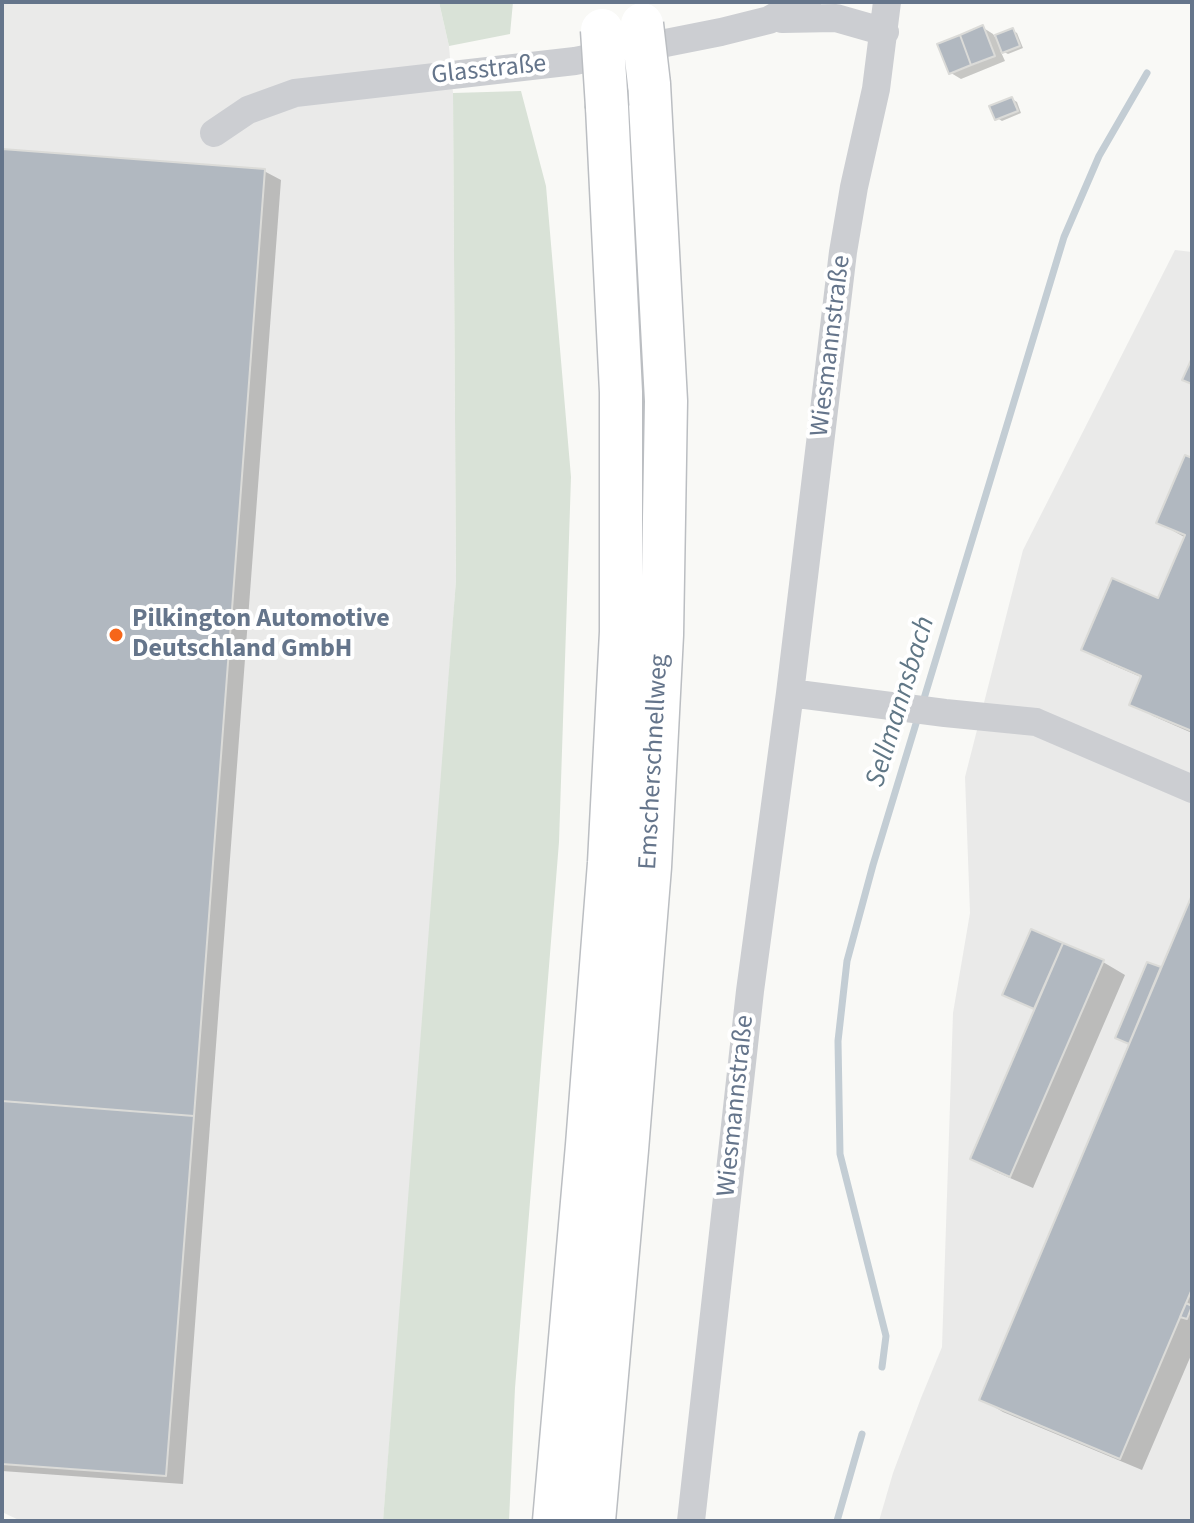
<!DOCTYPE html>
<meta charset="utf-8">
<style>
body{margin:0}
#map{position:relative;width:1194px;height:1523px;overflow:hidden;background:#f9f9f6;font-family:"Source Sans 3",sans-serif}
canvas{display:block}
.frame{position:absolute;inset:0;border:4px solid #65758b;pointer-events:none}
</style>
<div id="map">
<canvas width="1194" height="1523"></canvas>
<div class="frame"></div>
</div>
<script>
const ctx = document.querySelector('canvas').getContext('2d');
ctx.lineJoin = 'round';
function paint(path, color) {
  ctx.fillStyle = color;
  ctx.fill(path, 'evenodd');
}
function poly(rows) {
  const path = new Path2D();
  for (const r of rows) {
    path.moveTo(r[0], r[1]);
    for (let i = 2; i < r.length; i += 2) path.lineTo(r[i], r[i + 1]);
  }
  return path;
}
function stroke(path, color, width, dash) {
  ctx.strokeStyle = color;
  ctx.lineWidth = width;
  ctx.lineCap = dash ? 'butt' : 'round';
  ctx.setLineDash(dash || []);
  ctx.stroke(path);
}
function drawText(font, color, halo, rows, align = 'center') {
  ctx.font = font + ' "Source Sans 3",sans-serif';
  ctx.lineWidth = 8;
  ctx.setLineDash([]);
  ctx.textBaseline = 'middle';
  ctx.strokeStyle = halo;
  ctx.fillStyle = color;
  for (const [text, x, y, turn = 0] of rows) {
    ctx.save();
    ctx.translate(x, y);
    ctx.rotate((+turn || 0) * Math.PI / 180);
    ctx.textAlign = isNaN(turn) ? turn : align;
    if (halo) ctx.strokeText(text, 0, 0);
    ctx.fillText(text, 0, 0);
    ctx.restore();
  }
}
paint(poly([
 [2,2,439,2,449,46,453,93,456,580,424,1025,383,1521,21,1521,2,1512],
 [1175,250,1192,252,1192,1521,879,1521,893,1473,921,1398,942,1347,953,1013,970,913,965,777,1023,550]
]), '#eaeae9');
paint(poly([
 [439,2,513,2,510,34,449,46],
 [521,91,546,186,571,477,559,842,515,1388,509,1521,383,1521,456,580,453,93]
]), '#d9e2d7');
paint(poly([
 [982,27,993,34,995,37,1012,30,1017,33,1023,48,1008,54,1000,50,1005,61,961,79,951,73],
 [1012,99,1017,102,1021,113,1002,121,997,118],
 [2,151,264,171,281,180,183,1484,2,1471],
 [1192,460,1192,733,1153,716,1132,704,1143,678,1106,662,1084,650,1159,600,1186,538,1159,523],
 [1192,900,1192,1353,1142,1470,1003,1412,981,1399,1131,1044,1118,1037,1148,964,1162,970],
 [1032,931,1103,962,1125,975,1033,1188,994,1171,972,1158,1037,1009,1015,1000]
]), '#0003');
stroke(poly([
 [922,705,1064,237,1099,156,1147,73],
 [882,1367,886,1336,840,1154,838,1041,847,961,873,865,918,717],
 [837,1521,862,1434]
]), '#c3cdd4', 7);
const building = poly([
 [983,25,995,56,971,65,960,35,983,25],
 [1013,28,1020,46,1002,53,995,35,1013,28],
 [960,35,971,65,949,74,937,44,960,35],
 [1012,97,1018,111,995,120,989,106,1012,97],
 [2,149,265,169,194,1116,2,1101,2,149],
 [1192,358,1192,384,1182,380,1192,358],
 [1185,455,1192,458,1192,731,1129,705,1141,676,1081,650,1112,578,1158,598,1185,535,1156,523,1185,455],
 [1192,895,1192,1289,1120,1459,979,1400,1192,895],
 [1031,929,1063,943,1034,1009,1002,995,1031,929],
 [1063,943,1104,960,1010,1177,970,1159,1063,943],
 [1147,962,1161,967,1129,1044,1115,1038,1147,962],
 [2,1101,194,1116,166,1476,2,1464,2,1101],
 [1186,1303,1192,1306,1187,1319,1180,1317,1186,1303]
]);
paint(building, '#b1b8c0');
stroke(building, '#dbdbd8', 2);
const highway = poly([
 [554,1521,587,1145,609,863,621,632,621,392,607,107],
 [594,1521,627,1150,650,867,662,635,666,401,649,84]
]);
stroke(highway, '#bbbec2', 45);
stroke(poly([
 [782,19,836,18,885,32],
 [214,133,248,110,295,93,575,61,721,32,769,20,794,6,807,2],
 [790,693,945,713,1036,722,1192,789],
 [691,1521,750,991,790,693,843,252,854,187,876,89,887,2]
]), '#ccced2', 28);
stroke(highway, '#fff', 42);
const highwayBridge = poly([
 [642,24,649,84],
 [602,30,607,107]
]);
stroke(highwayBridge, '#bbbec2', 45, []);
stroke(highwayBridge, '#fff', 42);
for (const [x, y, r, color] of [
 [116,635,8,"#f66619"]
]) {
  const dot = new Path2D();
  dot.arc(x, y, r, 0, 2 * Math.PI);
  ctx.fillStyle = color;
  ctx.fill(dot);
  stroke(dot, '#fff', 3);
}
drawText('26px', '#65758b', '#fff', [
 ["Glasstraße",489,71,-6],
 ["Wiesmannstraße",832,346,-83],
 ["Emscherschnellweg",655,762,-87],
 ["Wiesmannstraße",737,1106,-84]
]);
drawText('bold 26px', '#65758b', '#fff', [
 ["Pilkington Automotive",132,620],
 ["Deutschland GmbH",132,650]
], 'left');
drawText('italic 28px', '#607786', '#fff', [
 ["Sellmannsbach",902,702,-73]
]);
</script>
